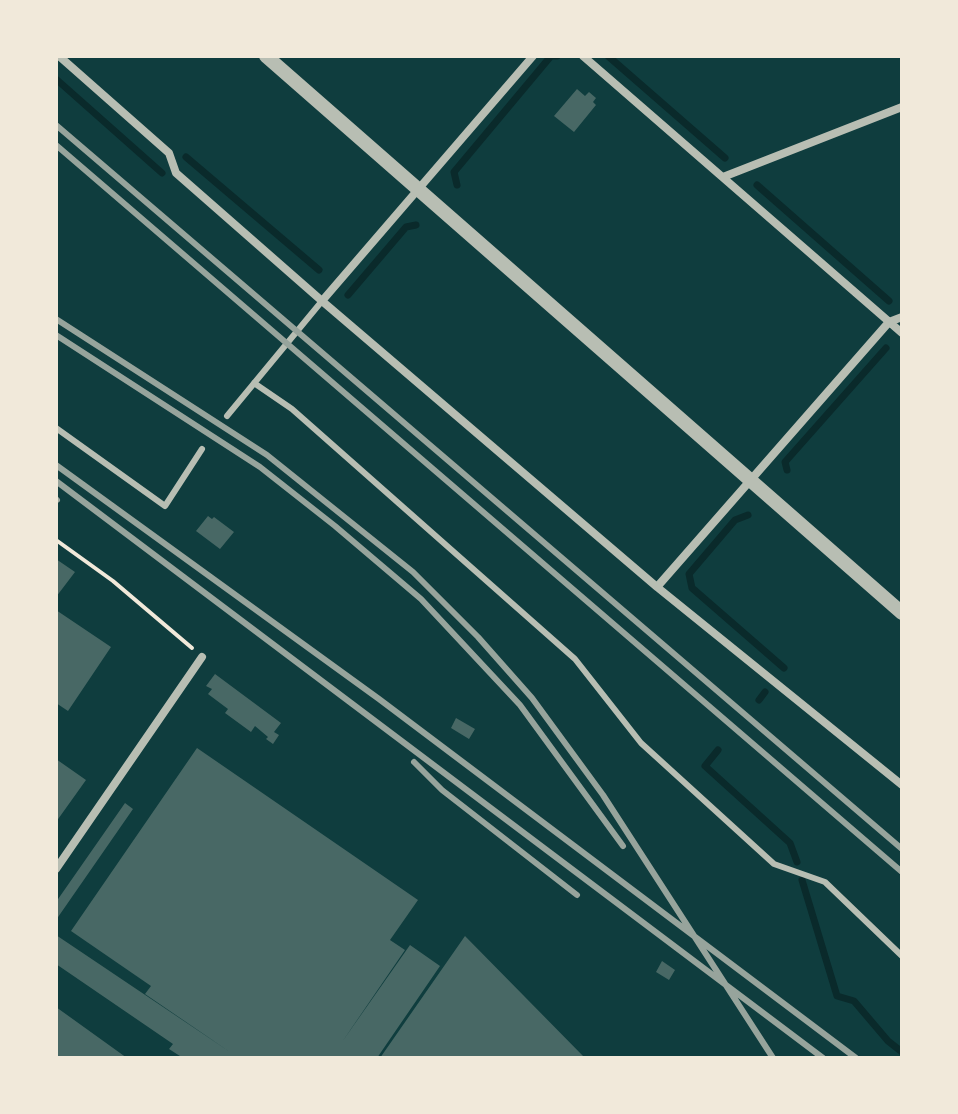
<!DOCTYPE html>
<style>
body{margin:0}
#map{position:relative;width:958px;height:1114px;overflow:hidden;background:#0f3d3e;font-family:Roboto,sans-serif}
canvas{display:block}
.frame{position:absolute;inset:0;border:58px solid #f1e9da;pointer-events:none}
</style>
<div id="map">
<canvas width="958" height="1114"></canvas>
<div class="frame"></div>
</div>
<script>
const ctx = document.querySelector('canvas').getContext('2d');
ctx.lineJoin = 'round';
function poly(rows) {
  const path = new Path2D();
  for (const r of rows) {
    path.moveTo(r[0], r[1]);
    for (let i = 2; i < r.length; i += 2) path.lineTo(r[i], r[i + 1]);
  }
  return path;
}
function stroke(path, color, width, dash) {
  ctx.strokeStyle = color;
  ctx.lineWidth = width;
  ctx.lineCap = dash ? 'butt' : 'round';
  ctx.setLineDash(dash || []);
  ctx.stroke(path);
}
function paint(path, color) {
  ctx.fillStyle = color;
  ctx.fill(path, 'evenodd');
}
stroke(poly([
 [608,56,725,158],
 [56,79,162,173],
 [186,157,319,270],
 [457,185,454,172,551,56,557,56],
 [757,185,889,301],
 [348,295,406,227,416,225],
 [787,470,785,462,886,348],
 [748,515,735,520,689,574,692,588,784,668],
 [759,700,765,692],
 [718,750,705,766,790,843,797,862],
 [802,880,837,996,854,1001,888,1041,902,1052]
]), '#0a2a2b', 7);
paint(poly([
 [577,89,585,96,589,92,596,98,593,102,596,105,574,132,554,116],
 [208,516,212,519,214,517,234,532,220,549,196,531],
 [56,559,75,572,56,597],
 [56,610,111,647,68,711,56,703],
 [215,674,281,723,274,732,279,735,273,744,266,739,268,737,255,726,251,732,225,713,228,709,208,694,212,689,206,686],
 [456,718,475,729,469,739,451,728],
 [197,748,418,900,390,940,405,950,342,1042,410,945,440,966,377,1058,183,1058,169,1049,173,1044,56,964,56,935,230,1052,145,994,151,986,71,931],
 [56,759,86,780,56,822],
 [125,803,133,809,56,920,56,902],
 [465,936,585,1058,380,1058],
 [662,961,675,970,669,980,656,972],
 [56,1007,127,1058,56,1058]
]), '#486865');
stroke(poly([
 [56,540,113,581,192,648]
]), '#f1e9da', 4);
stroke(poly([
 [254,383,292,409,575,659,641,743,774,864,825,882,902,956],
 [227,416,322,301],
 [56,428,165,506,202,449]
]), '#b8beb3', 6);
stroke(poly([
 [59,56,169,153,176,173,322,301,657,587,902,785],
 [583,56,902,333],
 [723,177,902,107],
 [322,301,533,56],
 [657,587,889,322,902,317],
 [56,869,202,657]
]), '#b8beb3', 8);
stroke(poly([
 [266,56,902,613]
]), '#b8beb3', 14);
stroke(poly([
 [56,125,902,849],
 [56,145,902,872],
 [56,319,267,455,413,572,478,637,532,698,603,795,773,1058],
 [56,335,260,467,335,526,421,599,520,705,623,846],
 [56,465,379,699,856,1058],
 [56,481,823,1058],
 [56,499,57,500],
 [414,762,442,790,577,895]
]), '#97a49c', 6);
</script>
